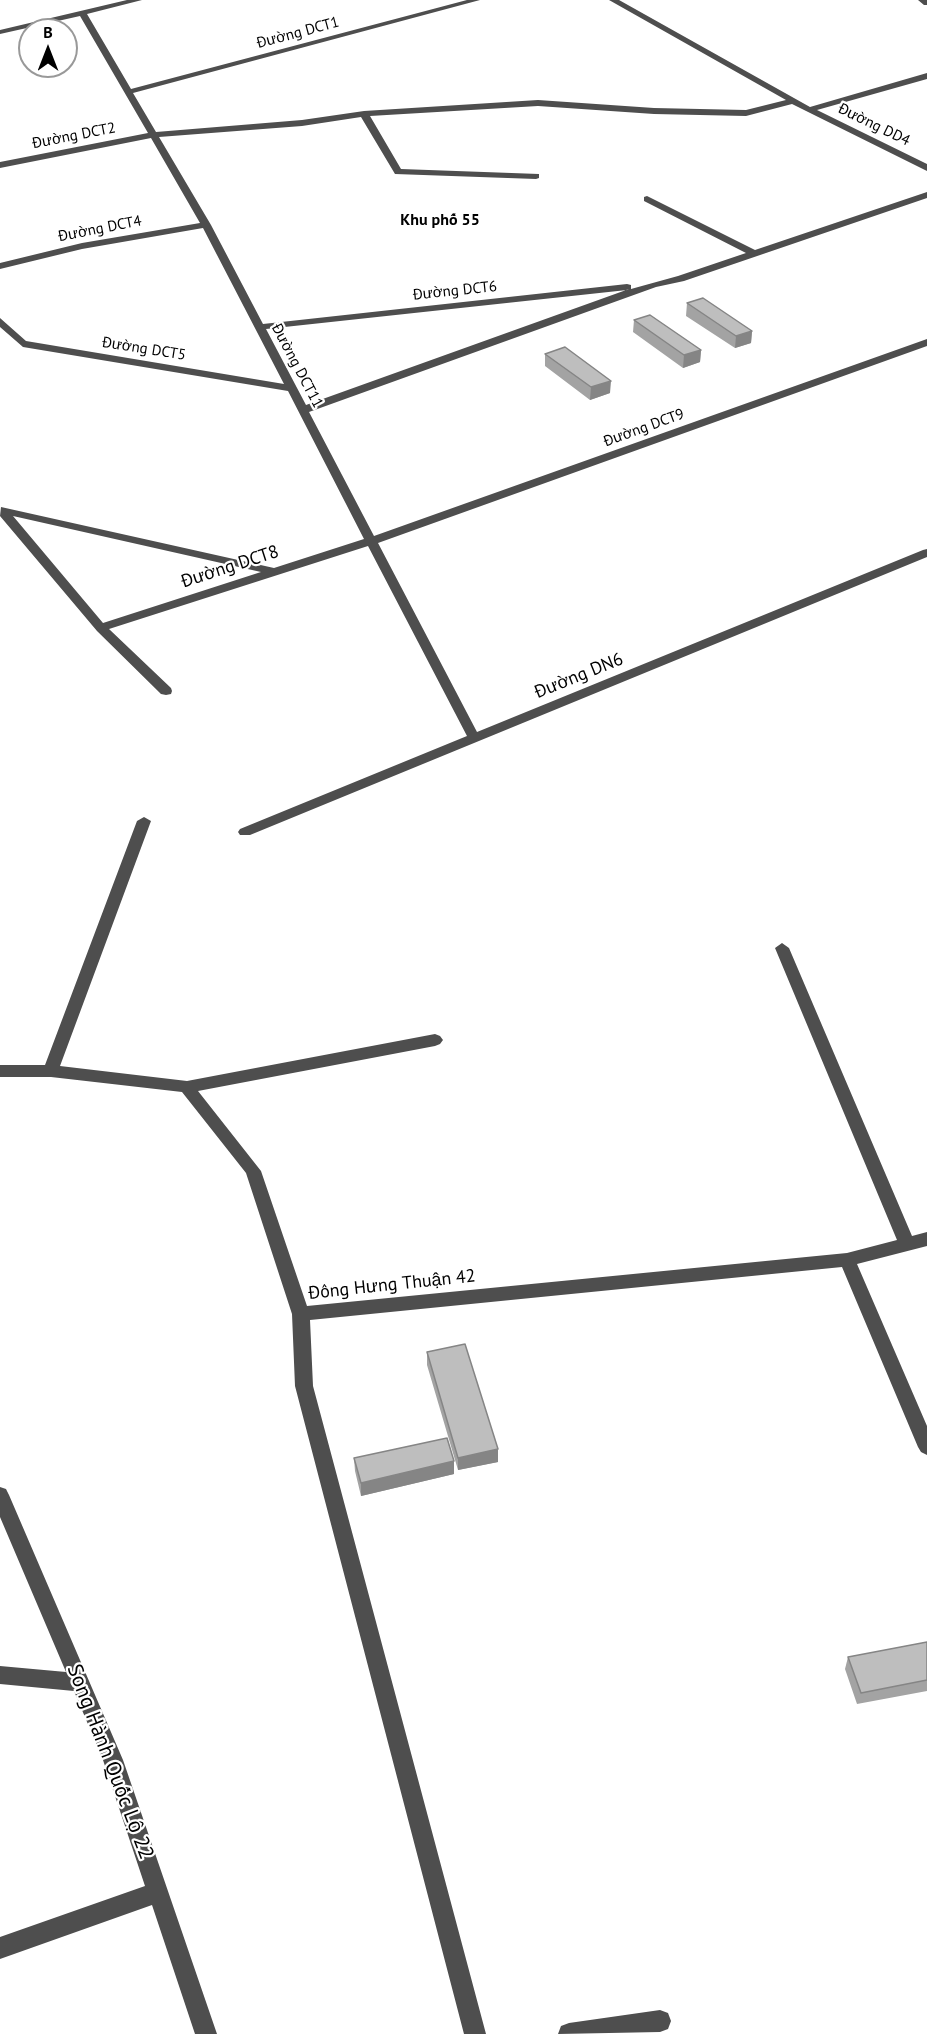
<!DOCTYPE html>
<meta charset="utf-8">
<style>
body{margin:0}
#map{position:relative;width:927px;height:2034px;overflow:hidden;background:#fff;font-family:"PT Sans",sans-serif}
canvas{display:block}
.north{position:absolute;left:18px;top:18px;width:60px;height:60px;box-sizing:border-box;background:#fff;border:2px solid #999;border-radius:50%;rotate:0deg;font-size:16px;font-weight:700;line-height:24px;text-align:center;color:#000}
.north::after{content:'';display:block;margin:auto;width:21px;height:27px;background:#000;clip-path:polygon(50% 0,100% 100%,50% 72%,0 100%)}
</style>
<div id="map">
<canvas width="927" height="2034"></canvas>
<div class="north">B</div>
</div>
<script>
const ctx = document.querySelector('canvas').getContext('2d');
ctx.lineJoin = 'round';
function poly(rows) {
  const path = new Path2D();
  for (const r of rows) {
    path.moveTo(r[0], r[1]);
    for (let i = 2; i < r.length; i += 2) path.lineTo(r[i], r[i + 1]);
  }
  return path;
}
function paint(path, color) {
  ctx.fillStyle = color;
  ctx.fill(path, 'evenodd');
}
function stroke(path, color, width, dash) {
  ctx.strokeStyle = color;
  ctx.lineWidth = width;
  ctx.lineCap = dash ? 'butt' : 'round';
  ctx.setLineDash(dash || []);
  ctx.stroke(path);
}
function drawText(font, color, halo, rows, align = 'center') {
  ctx.font = font + ' "PT Sans",sans-serif';
  ctx.lineWidth = 4.5;
  ctx.setLineDash([]);
  ctx.textBaseline = 'middle';
  ctx.strokeStyle = halo;
  ctx.fillStyle = color;
  for (const [text, x, y, turn = 0] of rows) {
    ctx.save();
    ctx.translate(x, y);
    ctx.rotate((+turn || 0) * Math.PI / 180);
    ctx.textAlign = isNaN(turn) ? turn : align;
    if (halo) ctx.strokeText(text, 0, 0);
    ctx.fillText(text, 0, 0);
    ctx.restore();
  }
}
paint(poly([
 [127,0,142,0,87,14,131,89,467,0,480,0,133,93,156,132,302,120,364,111,538,100,654,108,746,110,786,100,609,0,619,0,810,107,927,73,927,79,817,110,927,164,927,171,792,104,746,116,654,114,538,106,370,116,401,169,539,174,539,178,536,179,395,174,361,117,302,126,159,137,211,225,263,324,627,284,631,285,631,289,678,276,746,253,644,201,644,197,647,196,755,250,927,192,927,198,684,281,656,287,309,412,374,536,927,339,927,346,378,543,477,732,923,550,927,549,927,557,250,835,240,835,238,832,240,829,467,736,368,546,109,629,171,688,172,691,171,694,166,695,161,694,97,631,0,516,1,507,274,568,364,539,288,391,23,347,0,327,0,318,26,341,284,384,203,228,82,249,0,269,0,263,82,243,200,223,151,138,0,168,0,162,148,133,80,16,0,34,0,30,127,0],
 [629,289,306,405,266,329,627,290,629,289],
 [13,516,261,572,103,623,13,516],
 [918,0,927,0,927,5,924,5,918,0],
 [144,817,151,821,60,1066,187,1081,435,1034,440,1036,443,1040,440,1044,435,1046,198,1091,261,1171,307,1306,847,1253,897,1240,775,948,782,943,789,948,912,1236,927,1232,927,1246,857,1264,927,1426,927,1455,921,1452,918,1447,842,1267,310,1320,313,1386,486,2034,464,2034,295,1386,292,1314,246,1173,182,1092,51,1077,0,1077,0,1065,45,1065,137,821,144,817],
 [0,1487,6,1489,9,1495,123,1760,217,2034,195,2034,152,1905,0,1959,0,1937,145,1886,103,1760,74,1691,0,1684,0,1666,66,1672,0,1517,0,1487],
 [660,2010,668,2013,671,2021,668,2029,660,2032,558,2034,561,2026,569,2023,660,2010]
]), '#4e4e4e');
paint(poly([
 [687,303,752,331,751,343,735,348,686,316],
 [634,320,701,350,700,362,683,368,633,332],
 [545,354,610,393,590,400,545,366],
 [427,1352,498,1462,458,1470,427,1365],
 [354,1458,454,1461,454,1474,361,1496,355,1471],
 [927,1642,927,1691,857,1704,845,1669,848,1657]
]), '#a3a3a3');
paint(poly([
 [752,331,751,343,735,348,736,336],
 [701,350,700,362,683,368,684,355],
 [611,381,610,393,590,400,591,387],
 [498,1449,498,1462,458,1470,458,1458],
 [454,1461,454,1474,361,1496,361,1483]
]), '#858585');
const building = poly([
 [703,298,752,331,736,336,687,303,703,298],
 [650,315,701,350,684,355,634,320,650,315],
 [565,347,611,381,591,387,545,354,565,347],
 [465,1344,498,1449,458,1458,427,1352,465,1344],
 [447,1438,454,1461,361,1483,354,1458,447,1438],
 [927,1642,927,1680,861,1693,848,1657,927,1642]
]);
paint(building, '#bebebe');
stroke(building, '#858585', 1.5);
drawText('15px', '#000', '#fff', [
 ["Đường DCT1",298,33,-15],
 ["Đường DD4",874,125,26],
 ["Đường DCT2",74,136,-11],
 ["Đường DCT4",100,229,-11],
 ["Đường DCT6",455,291,-6],
 ["Đường DCT5",144,349,9],
 ["Đường DCT11",297,366,62],
 ["Đường DCT9",644,428,-20]
]);
drawText('bold 16px', '#000', '#fff', [
 ["Khu phố 55",440,220]
]);
drawText('18px', '#000', '#fff', [
 ["Đường DCT8",230,567,-18],
 ["Đường DN6",579,676,-22],
 ["Đông Hưng Thuận 42",392,1285,-6]
]);
drawText('21px', '#000', '#fff', [
 ["Song Hành Quốc Lộ 22",110,1762,69]
]);
</script>
